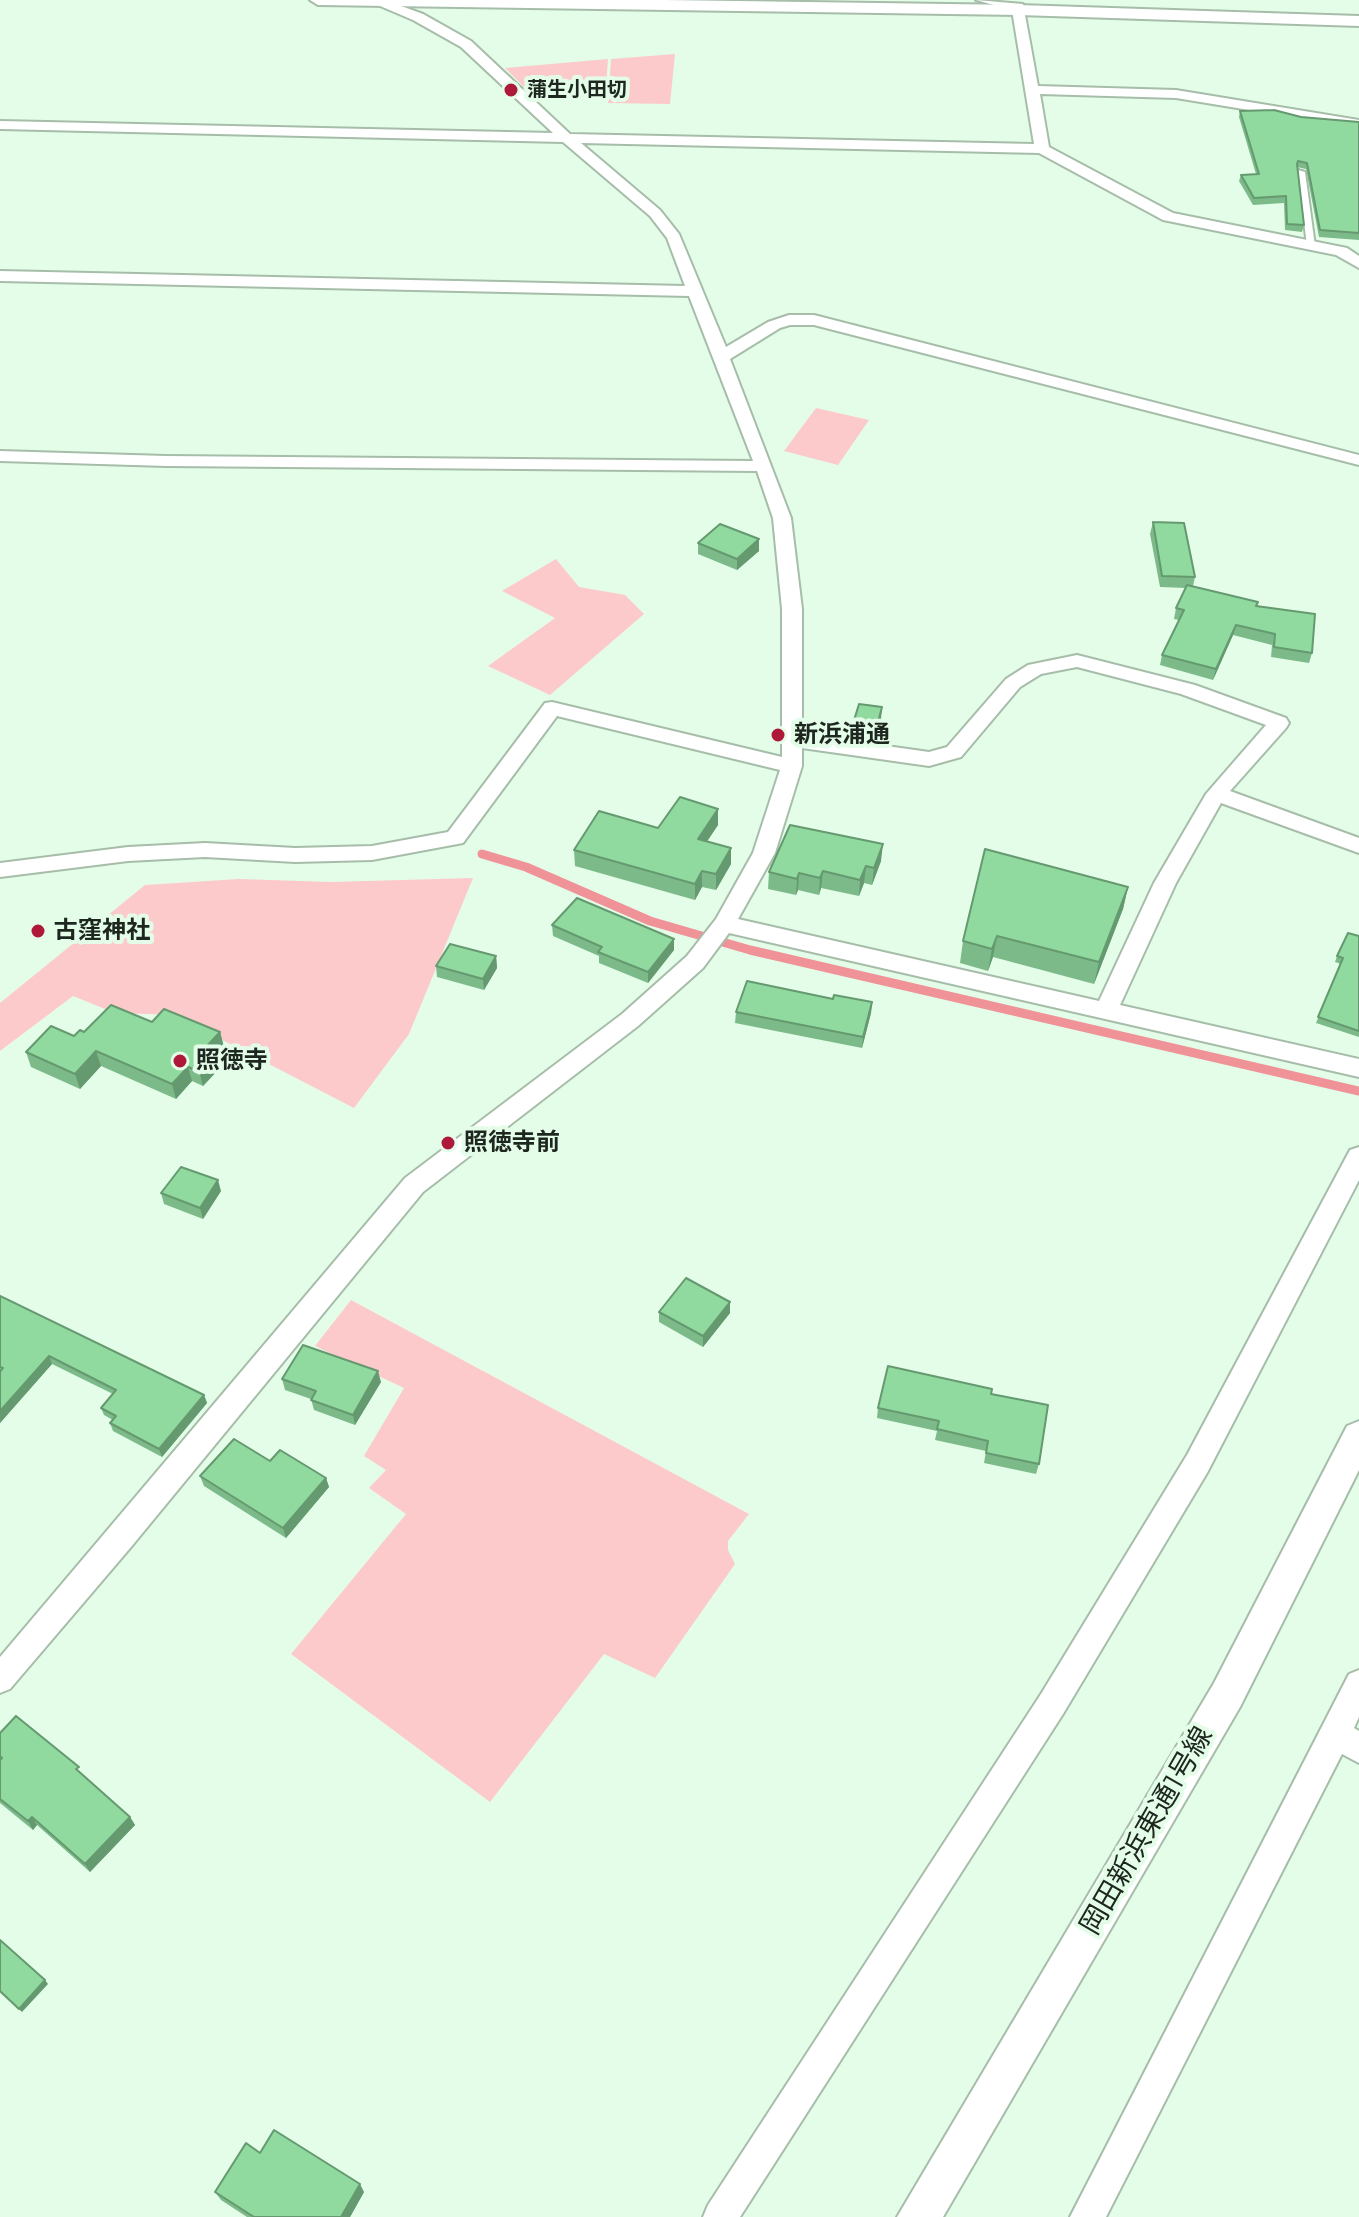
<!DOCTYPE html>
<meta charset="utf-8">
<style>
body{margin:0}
canvas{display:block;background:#e4fde8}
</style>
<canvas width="1359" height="2217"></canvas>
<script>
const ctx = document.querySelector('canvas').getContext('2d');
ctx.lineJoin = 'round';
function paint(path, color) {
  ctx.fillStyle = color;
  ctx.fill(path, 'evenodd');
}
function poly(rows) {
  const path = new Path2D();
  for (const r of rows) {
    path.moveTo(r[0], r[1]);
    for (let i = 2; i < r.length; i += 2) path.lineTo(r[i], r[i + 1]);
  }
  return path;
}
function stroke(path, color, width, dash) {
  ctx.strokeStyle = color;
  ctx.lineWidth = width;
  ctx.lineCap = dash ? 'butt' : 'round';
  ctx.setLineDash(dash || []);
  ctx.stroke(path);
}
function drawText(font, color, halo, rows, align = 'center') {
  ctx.font = font + ' Montserrat,"Noto Sans JP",sans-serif';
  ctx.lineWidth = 8;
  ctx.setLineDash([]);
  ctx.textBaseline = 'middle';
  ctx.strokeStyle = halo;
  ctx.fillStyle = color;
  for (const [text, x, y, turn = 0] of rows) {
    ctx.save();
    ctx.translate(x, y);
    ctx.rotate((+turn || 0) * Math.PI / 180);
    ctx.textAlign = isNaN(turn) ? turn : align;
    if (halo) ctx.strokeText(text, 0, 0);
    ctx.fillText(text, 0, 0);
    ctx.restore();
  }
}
paint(poly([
 [675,54,670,104,608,103,611,59],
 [608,59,606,87,526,89,505,68],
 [816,408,869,420,838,465,784,451],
 [556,559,579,587,625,595,644,614,550,695,488,666,555,618,502,591],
 [473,878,409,1034,354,1108,174,1015,115,1013,73,996,0,1051,0,1003,145,885,239,879,331,882],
 [351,1300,749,1514,728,1541,728,1550,735,1564,655,1678,604,1654,490,1802,291,1654,406,1514,369,1488,386,1470,364,1456,404,1388,315,1346]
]), '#fdcacb');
stroke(poly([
 [482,854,526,867,650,921,750,950,1359,1091]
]), '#f09398', 9);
const service = poly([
 [1298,170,1305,172,1315,246,1311,248,1307,246,1298,170]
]);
const minor = poly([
 [366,0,385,0,423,14,471,41,570,134,1034,144,1012,10,976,0,1023,4,1038,86,1176,90,1359,120,1359,128,1176,98,1040,94,1049,147,1173,213,1347,248,1359,256,1359,268,1336,255,1163,220,1039,153,581,143,660,210,679,234,726,347,768,322,789,315,814,315,1359,455,1359,465,814,325,790,325,780,328,730,359,791,518,802,609,802,734,929,752,947,747,1006,679,1028,665,1077,655,1195,685,1286,718,1289,723,1286,728,1230,791,1359,838,1359,853,1221,803,1176,883,1120,1005,1359,1059,1359,1077,729,933,703,968,638,1026,423,1192,131,1547,10,1689,0,1693,0,1657,405,1178,622,1014,687,956,716,919,753,853,780,770,557,716,463,843,372,860,295,862,205,857,128,861,0,877,0,863,128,847,205,843,295,848,372,846,448,832,545,703,552,702,782,757,782,609,773,518,757,471,166,466,0,461,0,451,166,456,753,461,689,296,0,281,0,271,685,286,667,238,650,216,563,142,0,129,0,121,553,133,461,47,413,20,366,0],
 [1077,667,1181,694,1266,725,1206,794,1154,883,1099,1001,738,919,775,853,802,766,802,748,929,766,961,757,1020,687,1041,674,1077,667],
 [1359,1147,1359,1180,1207,1473,1063,1714,740,2217,703,2217,708,2205,1041,1694,1187,1455,1350,1150,1359,1147],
 [1359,1670,1359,1717,1354,1728,1359,1731,1359,1763,1342,1754,1106,2217,1070,2217,1349,1674,1359,1670]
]);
const tertiary = poly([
 [310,0,665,0,1019,5,1359,16,1359,26,1019,15,318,5,310,0],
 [1359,1421,1359,1470,1240,1707,943,2217,897,2217,1214,1683,1347,1426,1359,1421]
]);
stroke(service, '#a6bda9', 4);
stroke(minor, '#a6bda9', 4);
stroke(tertiary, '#a6bda9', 4);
paint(service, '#fff');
paint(minor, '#fff');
paint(tertiary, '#fff');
paint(poly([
 [1240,111,1359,122,1359,240,1319,237,1306,169,1297,167,1304,225,1302,232,1285,230,1284,203,1253,205,1239,181,1241,175,1256,174,1239,117],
 [1153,522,1195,577,1193,586,1257,606,1312,653,1309,663,1271,657,1272,645,1233,635,1213,680,1160,665,1162,655,1179,620,1174,619,1176,608,1186,588,1160,587,1150,534],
 [759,539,759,551,737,570,698,554,698,543],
 [881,719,875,741,851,738,852,727],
 [718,809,718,825,707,841,731,848,731,864,716,890,702,887,695,900,575,866,574,850,658,828],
 [881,861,872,885,864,883,859,896,821,888,819,895,798,890,796,895,768,889,769,872],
 [1128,887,1123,909,1094,984,993,957,988,971,960,963,963,941],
 [552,925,674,950,648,983,599,963,599,956,553,936],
 [1359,936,1359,1037,1316,1023,1341,964,1335,962,1337,956],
 [496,956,497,968,484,990,437,977,436,966],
 [872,1002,871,1013,862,1048,735,1023,736,1012],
 [152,1022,220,1032,224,1047,216,1055,220,1068,203,1086,192,1081,176,1099,101,1066,80,1089,31,1067,26,1052,84,1032],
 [221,1191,203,1219,164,1204,161,1193],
 [0,1296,204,1395,207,1403,162,1457,113,1431,110,1423,113,1420,104,1415,101,1408,113,1394,52,1364,0,1423],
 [659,1312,730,1313,703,1347,659,1322],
 [282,1379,381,1382,355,1425,314,1410,311,1399,285,1390],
 [991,1394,1039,1464,1036,1474,984,1463,986,1451,935,1440,937,1431,877,1418,878,1408],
 [270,1461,326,1478,329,1487,286,1538,204,1486,200,1476],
 [0,1733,83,1776,130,1817,135,1825,90,1872,37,1825,33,1830,0,1803],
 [215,2192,364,2192,350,2217,247,2217,221,2200]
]), '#7cbb89');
paint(poly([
 [759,539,759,551,737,570,737,559],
 [1236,625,1233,635,1213,680,1216,669],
 [882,707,881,719,875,741,876,730],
 [718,809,718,825,698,855,698,839],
 [883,844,881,861,872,885,874,868],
 [731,848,731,864,716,890,716,874],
 [866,866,864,883,859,896,860,880],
 [702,871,702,887,695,900,695,884],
 [823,871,821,888,819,895,820,878],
 [799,873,798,890,796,895,797,879],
 [1128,887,1123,909,1094,984,1099,962],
 [997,936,993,957,988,971,992,949],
 [674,939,674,950,648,983,648,972],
 [496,956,497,968,484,990,483,979],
 [872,1002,871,1013,862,1048,863,1037],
 [220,1032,224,1047,216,1055,220,1068,203,1086,199,1071,205,1048],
 [96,1051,101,1066,80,1089,75,1074],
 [188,1067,192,1081,176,1099,172,1084],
 [218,1180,221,1191,203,1219,200,1208],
 [730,1302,730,1313,703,1347,703,1336],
 [49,1356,52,1364,0,1423,0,1411],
 [378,1371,381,1382,355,1425,353,1415],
 [204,1395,207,1403,162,1457,159,1449],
 [326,1478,329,1487,286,1538,283,1528],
 [32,1817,37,1825,33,1830,28,1821],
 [130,1817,135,1825,90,1872,85,1864],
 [45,1980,48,1984,22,2012,19,2009],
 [360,2184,364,2192,350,2217,341,2217]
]), '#65996f');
const building = poly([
 [1274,110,1301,117,1359,122,1359,233,1320,230,1307,163,1298,161,1297,164,1304,225,1287,224,1286,196,1254,198,1241,175,1259,174,1240,111,1274,110],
 [1153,522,1184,523,1195,577,1162,576,1153,522],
 [720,524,759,539,737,559,698,543,720,524],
 [1187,585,1258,602,1256,606,1315,614,1312,653,1274,647,1275,634,1236,625,1216,669,1162,655,1184,610,1176,608,1187,585],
 [859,704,882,707,876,730,852,727,859,704],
 [680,797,718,809,698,839,731,848,716,874,702,871,695,884,574,850,599,811,658,828,680,797],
 [790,825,883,844,874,868,866,866,860,880,823,871,820,878,799,873,797,879,769,872,790,825],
 [985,849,1128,887,1099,962,997,936,992,949,963,941,985,849],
 [577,898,674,939,648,972,598,952,602,947,552,925,577,898],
 [1348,933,1359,936,1359,1031,1318,1017,1343,958,1337,956,1348,933],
 [450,944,496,956,483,979,436,966,450,944],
 [747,981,833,999,834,995,872,1002,863,1037,736,1012,747,981],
 [111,1005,152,1022,164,1009,220,1032,205,1048,216,1053,199,1071,188,1067,172,1084,96,1051,75,1074,26,1052,51,1026,74,1036,80,1030,84,1032,111,1005],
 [181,1167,218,1180,200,1208,161,1193,181,1167],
 [686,1278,730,1302,703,1336,659,1312,686,1278],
 [0,1296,204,1395,159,1449,110,1423,116,1416,101,1408,116,1390,49,1356,0,1411,0,1372,3,1368,0,1367,0,1296],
 [303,1345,378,1371,353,1415,311,1400,316,1391,282,1379,303,1345],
 [888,1366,992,1389,991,1394,1048,1405,1039,1464,986,1453,988,1441,937,1429,939,1421,878,1408,888,1366],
 [234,1439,270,1461,280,1450,326,1478,283,1528,200,1476,234,1439],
 [16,1716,79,1767,76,1769,130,1817,85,1864,32,1817,28,1821,0,1799,0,1760,2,1758,0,1756,0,1733,16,1716],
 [0,1940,45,1980,19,2009,0,1991,0,1940],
 [274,2130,360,2184,341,2217,254,2217,215,2192,246,2143,260,2153,274,2130]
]);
paint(building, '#90da9f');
stroke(building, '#65996f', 2);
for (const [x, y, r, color] of [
 [511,90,8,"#ae1939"],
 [778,735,8,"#ae1939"],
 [38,931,8,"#ae1939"],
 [180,1061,8,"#ae1939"],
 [448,1143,8,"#ae1939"]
]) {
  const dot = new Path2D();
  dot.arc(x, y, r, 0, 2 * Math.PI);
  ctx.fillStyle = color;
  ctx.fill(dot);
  stroke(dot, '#e4fde8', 3);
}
drawText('bold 20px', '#1e271f', '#e4fde8', [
 ["蒲生小田切",527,90]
], 'left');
drawText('bold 24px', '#1e271f', '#e4fde8', [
 ["新浜浦通",794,735],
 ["古窪神社",54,931],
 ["照徳寺",196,1061],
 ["照徳寺前",464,1143]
], 'left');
drawText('28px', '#1e271f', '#e4fde8', [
 ["岡田新浜東通1号線",1147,1831,-60]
]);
</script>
